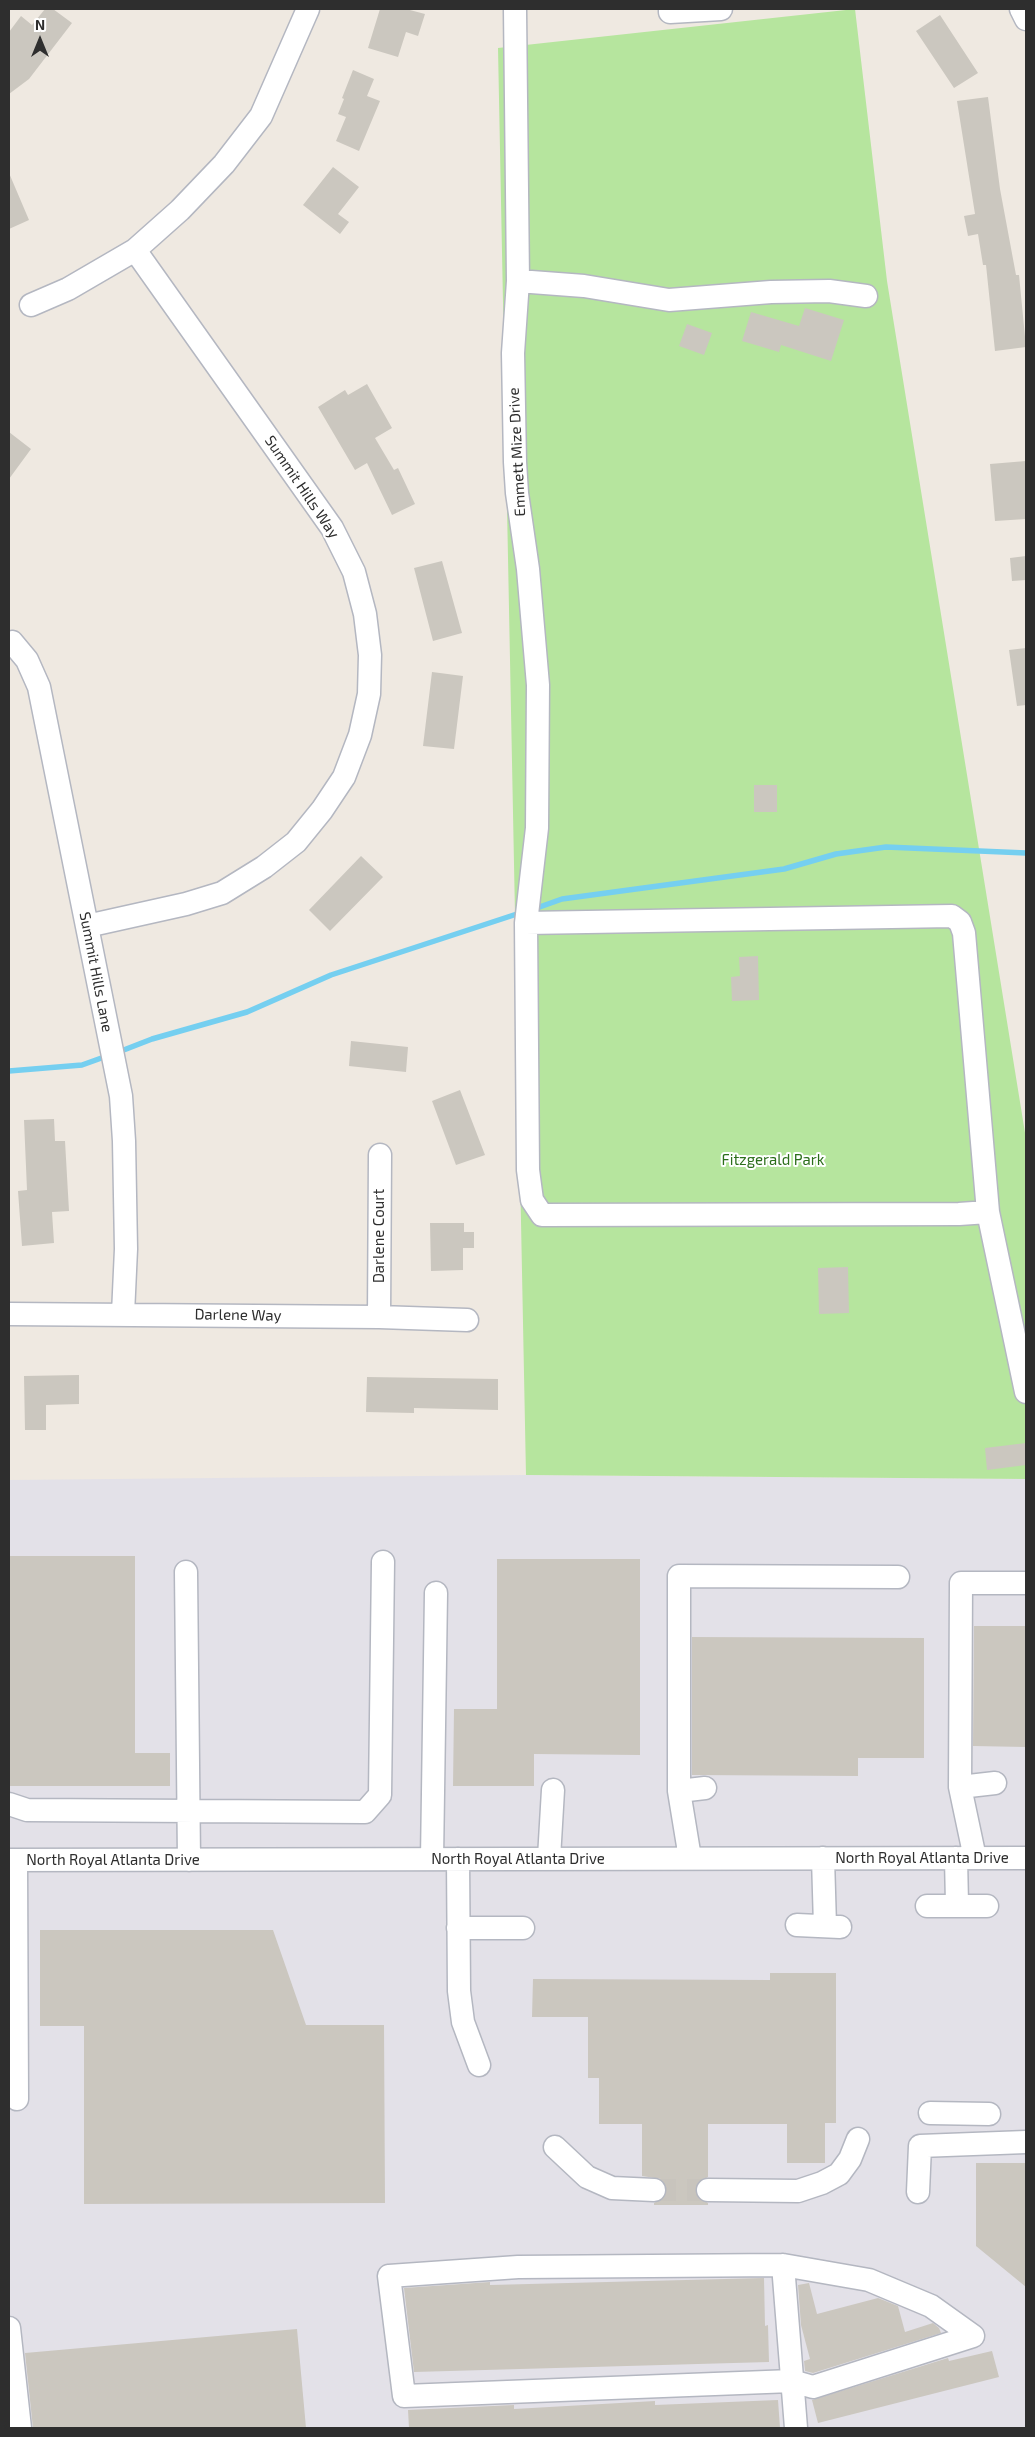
<!DOCTYPE html>
<style>
body{margin:0}
#map{position:relative;width:1035px;height:2437px;overflow:hidden;background:#efe9e1;font-family:"Exo 2",sans-serif}
canvas{display:block}
.frame{position:absolute;inset:0;border:10px solid #2e2e2e;pointer-events:none}
.north{position:absolute;left:15px;top:15px;width:50px;height:50px;-webkit-text-stroke:4px #fff;paint-order:stroke;rotate:0deg;font-size:14px;font-weight:700;line-height:20px;text-align:center;color:#2e2e2e}
.north::after{content:'';display:block;margin:auto;width:18px;height:22px;background:#2e2e2e;clip-path:polygon(50% 0,100% 100%,50% 72%,0 100%)}
</style>
<div id="map">
<canvas width="1035" height="2437"></canvas>
<div class="frame"></div>
<div class="north">N</div>
</div>
<script>
const ctx = document.querySelector('canvas').getContext('2d');
ctx.lineJoin = 'round';
function paint(path, color) {
  ctx.fillStyle = color;
  ctx.fill(path, 'evenodd');
}
function poly(rows) {
  const path = new Path2D();
  for (const r of rows) {
    path.moveTo(r[0], r[1]);
    for (let i = 2; i < r.length; i += 2) path.lineTo(r[i], r[i + 1]);
  }
  return path;
}
function stroke(path, color, width, dash) {
  ctx.strokeStyle = color;
  ctx.lineWidth = width;
  ctx.lineCap = dash ? 'butt' : 'round';
  ctx.setLineDash(dash || []);
  ctx.stroke(path);
}
function drawText(font, color, halo, rows, align = 'center') {
  ctx.font = font + ' "Exo 2",sans-serif';
  ctx.lineWidth = 4;
  ctx.setLineDash([]);
  ctx.textBaseline = 'middle';
  ctx.strokeStyle = halo;
  ctx.fillStyle = color;
  for (const [text, x, y, turn = 0] of rows) {
    ctx.save();
    ctx.translate(x, y);
    ctx.rotate((+turn || 0) * Math.PI / 180);
    ctx.textAlign = isNaN(turn) ? turn : align;
    if (halo) ctx.strokeText(text, 0, 0);
    ctx.fillText(text, 0, 0);
    ctx.restore();
  }
}
paint(poly([
 [526,1475,1026,1479,1026,2428,9,2428,9,1480]
]), '#e3e1e8');
paint(poly([
 [855,9,887,281,1026,1139,1026,1479,526,1475,498,48]
]), '#b6e59e');
stroke(poly([
 [534,909,562,899,784,869,836,854,886,847,1026,853],
 [116,1053,152,1039,247,1012,331,975,523,912],
 [9,1071,82,1065,107,1056]
]), '#75cff0', 5.5);
paint(poly([
 [45,9,53,9,72,23,29,79,9,94,9,32,21,16,32,25],
 [380,9,406,9,425,14,418,36,406,32,398,57,368,48],
 [940,15,978,73,954,88,916,31],
 [353,70,374,79,367,96,380,101,359,151,336,141,346,117,338,114,344,99,342,98],
 [988,97,1000,189,1016,275,1019,275,1026,347,995,351,986,265,983,265,978,234,968,236,964,216,975,214,957,101],
 [333,167,359,187,338,214,349,222,340,234,303,205],
 [9,173,29,220,9,229],
 [805,308,844,320,831,361,781,345,779,352,742,341,751,312,799,326],
 [687,324,712,333,704,355,679,346],
 [367,384,392,428,375,438,394,470,398,468,415,504,392,515,367,463,355,470,318,407,345,390,348,395],
 [9,432,31,449,9,479],
 [1026,461,1026,519,995,521,990,464],
 [1026,556,1026,580,1012,581,1010,558],
 [442,561,462,633,433,641,414,568],
 [1026,648,1026,705,1017,706,1009,650],
 [432,672,463,676,454,749,423,746],
 [754,785,777,785,777,812,754,812],
 [361,856,383,877,330,931,309,910],
 [758,956,759,1000,732,1001,731,977,740,976,739,957],
 [351,1041,408,1047,406,1072,349,1066],
 [460,1090,485,1155,456,1165,432,1101],
 [54,1119,55,1141,65,1141,69,1211,52,1212,54,1243,22,1246,18,1191,27,1190,24,1120],
 [430,1223,464,1223,464,1232,474,1232,474,1248,463,1248,463,1270,431,1271],
 [848,1267,849,1313,819,1314,818,1268],
 [79,1375,79,1404,46,1405,46,1430,25,1430,24,1376],
 [367,1377,498,1379,498,1410,414,1408,414,1413,366,1412],
 [1026,1443,1026,1465,987,1470,985,1448],
 [10,1556,135,1556,135,1753,170,1753,170,1786,10,1786],
 [497,1559,640,1559,640,1755,534,1754,534,1786,453,1786,454,1709,497,1709],
 [974,1626,1026,1626,1026,1747,973,1746],
 [692,1637,924,1638,924,1758,858,1758,858,1776,692,1775],
 [40,1930,273,1930,306,2025,384,2025,385,2203,84,2204,84,2026,40,2026],
 [770,1973,836,1973,836,2123,825,2123,825,2163,787,2163,787,2124,708,2124,708,2177,697,2183,695,2190,697,2197,708,2203,708,2205,654,2205,654,2203,665,2197,667,2190,661,2179,642,2176,642,2124,599,2124,599,2078,588,2078,588,2017,532,2017,533,1979,770,1980],
 [976,2163,1026,2163,1026,2287,976,2246],
 [764,2278,765,2326,768,2325,769,2362,414,2372,404,2288,490,2282,490,2285],
 [809,2283,817,2314,878,2298,898,2306,905,2332,933,2323,939,2328,941,2333,813,2373,805,2371,804,2361,810,2359,801,2325,798,2285],
 [297,2329,306,2428,33,2428,25,2353],
 [992,2351,999,2377,818,2423,812,2400,948,2358,949,2361],
 [778,2400,780,2428,409,2428,408,2410,514,2405,514,2409,655,2401,655,2405]
]), '#cbc7bf');
stroke(poly([
 [654,2190,708,2190]
]), '#c8c4bd', 22, [22, 11]);
const minor = poly([
 [515,9,518,281,513,353,515,462,517,493,528,569,538,685,537,828,526,923,528,1170,532,1200,542,1215,959,1214,988,1212],
 [670,9,670,12,721,9],
 [1021,9,1026,19],
 [518,281,584,286,669,300,771,292,829,291,866,296],
 [31,305,68,289,135,250,180,210,224,164,261,116,308,9],
 [12,642,27,660,39,687,121,1096,124,1141,126,1249,123,1314],
 [526,923,952,916,960,922,964,933,988,1212,1026,1392],
 [87,926,186,904,222,893,264,867,296,842,322,810,344,777,360,735,369,694,370,655,365,614,354,572,332,528,135,250],
 [9,1314,379,1317,467,1320],
 [379,1317,380,1155],
 [186,1572,189,1860],
 [960,1787,995,1783],
 [679,1791,705,1788],
 [9,1804,27,1810,365,1812,380,1795,383,1562],
 [549,1858,553,1790],
 [690,1858,679,1791,679,1576,898,1577],
 [823,1858,825,1926],
 [956,1858,957,1904],
 [975,1858,960,1787,961,1583,1026,1583],
 [432,1859,436,1593],
 [458,1859,459,1991,463,2022,479,2065],
 [9,1860,1026,1858],
 [16,1860,17,2099],
 [927,1906,987,1906],
 [797,1925,840,1927],
 [458,1928,523,1928],
 [930,2113,989,2114],
 [555,2147,587,2177,612,2188,654,2190],
 [708,2190,798,2191,822,2183,839,2174,850,2159,858,2139],
 [918,2192,920,2146,1026,2142],
 [783,2265,869,2280,931,2306,973,2336,813,2387,792,2381,404,2396,389,2276,518,2267,783,2265],
 [783,2265,796,2428],
 [9,2328,20,2428]
]);
stroke(minor, '#b4b7c1', 25);
stroke(minor, '#fff', 22);
drawText('15px', '#2e2e2e', '#fff', [
 ["Emmett Mize Drive",517,452,-93],
 ["Summit Hills Way",302,487,56],
 ["Summit Hills Lane",96,972,79],
 ["Darlene Court",379,1236,-90],
 ["Darlene Way",238,1315,1],
 ["North Royal Atlanta Drive",922,1858],
 ["North Royal Atlanta Drive",518,1859],
 ["North Royal Atlanta Drive",113,1860]
]);
drawText('15px', '#2c6e1b', '#fff', [
 ["Fitzgerald Park",773,1160]
]);
</script>
